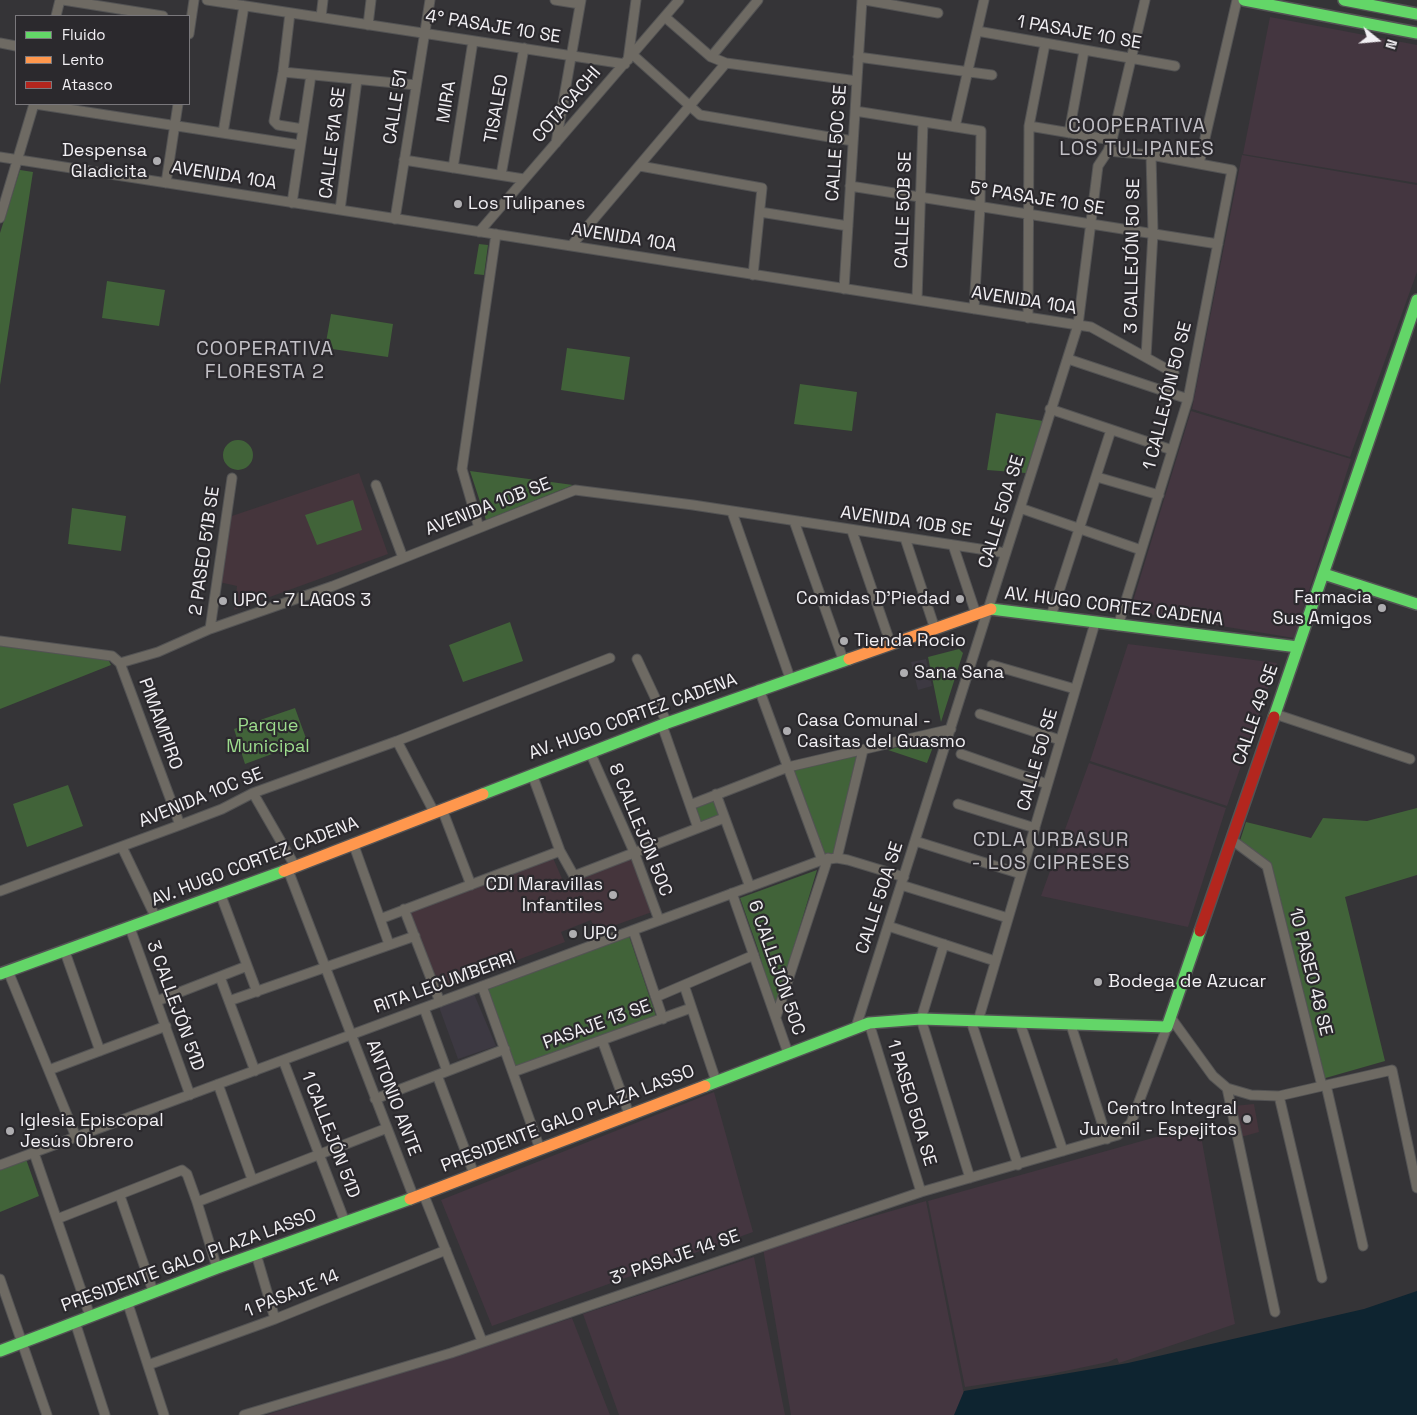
<!DOCTYPE html>
<meta charset="utf-8">
<style>
body{margin:0}
#map{position:relative;width:1417px;height:1415px;overflow:hidden;background:#353437;font-family:"Space Grotesk",sans-serif}
canvas{display:block}
.legend{position:absolute;left:15px;top:15px;width:175px;height:90px;box-sizing:border-box;background:#2b292d;border:1px solid #7a787c;margin:0;padding:6px 9px;list-style:none;font-size:15px;color:#f1eff3}
.legend li{display:flex;align-items:center;gap:10px;height:25px}
.legend b{width:25px;border:1px solid #7a787c}
.north{position:absolute;left:1352px;top:15px;width:50px;height:50px;-webkit-text-stroke:4px #2b292d;paint-order:stroke;rotate:107deg;font-size:14px;font-weight:700;line-height:20px;text-align:center;color:#f1eff3}
.north::after{content:'';display:block;margin:auto;width:18px;height:22px;background:#f1eff3;clip-path:polygon(50% 0,100% 100%,50% 72%,0 100%)}
</style>
<div id="map">
<canvas width="1417" height="1415"></canvas>
<ul class="legend">
<li><b style="height:6px;background:#63d668"></b>Fluido</li>
<li><b style="height:6px;background:#ff974d"></b>Lento</li>
<li><b style="height:6px;background:#b3261e"></b>Atasco</li>
</ul>
<div class="north">N</div>
</div>
<script>
const ctx = document.querySelector('canvas').getContext('2d');
ctx.lineJoin = 'round';
function paint(path, color) {
  ctx.fillStyle = color;
  ctx.fill(path, 'evenodd');
}
function poly(rows) {
  const path = new Path2D();
  for (const r of rows) {
    if (r.length === 3) {
      path.moveTo(r[0] + r[2], r[1]);
      path.arc(r[0], r[1], r[2], 0, 2 * Math.PI);
      continue;
    }
    path.moveTo(r[0], r[1]);
    for (let i = 2; i < r.length; i += 2) path.lineTo(r[i], r[i + 1]);
  }
  return path;
}
function stroke(path, color, width, dash) {
  ctx.strokeStyle = color;
  ctx.lineWidth = width;
  ctx.lineCap = dash ? 'butt' : 'round';
  ctx.setLineDash(dash || []);
  ctx.stroke(path);
}
function drawText(font, color, halo, rows, align = 'center') {
  ctx.font = font + ' "Space Grotesk",sans-serif';
  ctx.lineWidth = 4.5;
  ctx.setLineDash([]);
  ctx.textBaseline = 'middle';
  ctx.strokeStyle = halo;
  ctx.fillStyle = color;
  for (const [text, x, y, turn = 0] of rows) {
    ctx.save();
    ctx.translate(x, y);
    ctx.rotate((+turn || 0) * Math.PI / 180);
    ctx.textAlign = isNaN(turn) ? turn : align;
    if (halo) ctx.strokeText(text, 0, 0);
    ctx.fillText(text, 0, 0);
    ctx.restore();
  }
}
paint(poly([
 [1063,589,1077,594,1074,608,1057,605],
 [926,659,932,686,918,690,911,662],
 [474,994,496,1046,458,1059,439,1007]
]), '#3d3942');
paint(poly([
 [1270,17,1417,45,1417,183,1243,154],
 [1242,155,1417,185,1417,272,1350,457,1192,409],
 [1191,411,1351,459,1294,638,1130,611],
 [1128,644,1277,663,1227,806,1090,761],
 [1089,763,1226,808,1188,927,1041,896],
 [714,1092,753,1232,492,1326,441,1200],
 [1199,1125,1235,1324,1119,1363,1117,1358,1108,1362,1051,1374,965,1387,928,1201],
 [926,1201,968,1415,791,1415,763,1248],
 [754,1257,785,1415,619,1415,583,1314],
 [572,1318,610,1415,266,1415]
]), '#443640');
paint(poly([
 [359,473,388,554,234,610,237,586,219,582,229,517],
 [631,856,652,912,596,932,591,920,561,932,565,942,441,989,408,912,553,858,563,881,573,878,578,889,574,878],
 [1254,1104,1259,1132,1241,1137,1234,1106]
]), '#45353c');
paint(poly([
 [20,170,33,172,0,385,0,233],
 [479,244,488,245,484,275,474,274],
 [107,281,165,290,159,326,102,318],
 [331,314,393,324,388,357,325,348],
 [567,348,630,357,624,400,561,390],
 [800,384,857,392,852,431,794,424],
 [996,413,1043,421,1026,473,987,470],
 [238,455,15],
 [470,471,573,485,486,520],
 [353,500,362,530,317,545,305,515],
 [72,508,126,516,121,551,68,544],
 [510,622,523,661,463,682,449,645],
 [0,642,108,659,111,665,0,709],
 [959,649,963,653,941,722,928,657],
 [295,708,307,741,245,764,234,729],
 [937,736,927,763,888,750],
 [860,754,835,854,823,857,792,770],
 [68,785,83,826,27,847,13,804],
 [714,797,720,816,701,823,695,805],
 [1417,808,1417,875,1345,897,1385,1061,1322,1079,1268,864,1239,844,1246,822,1311,838,1323,818,1367,821],
 [817,870,775,1009,758,949,740,898],
 [629,936,656,1016,515,1068,486,988],
 [26,1159,39,1196,0,1212,0,1169]
]), '#416339');
paint(poly([
 [1417,1291,1417,1415,954,1415,964,1391,1128,1363,1364,1309]
]), '#0e2430');
const street = poly([
 [63,0,163,16],
 [207,0,625,64],
 [555,0,580,4],
 [865,0,938,13],
 [290,13,283,72,274,121,278,125,303,129],
 [56,16,60,0],
 [321,17,323,0],
 [665,17,711,57,726,63,857,81],
 [368,25,371,0],
 [977,31,1175,66],
 [189,34,194,0],
 [0,43,16,46],
 [633,55,700,115,853,141],
 [711,57,758,0],
 [858,57,992,75],
 [628,60,636,0],
 [283,72,416,85],
 [35,104,300,145],
 [855,111,981,131,980,207,974,309],
 [1029,126,1112,140],
 [955,127,984,0],
 [223,133,244,6],
 [1069,133,1084,51],
 [556,143,581,0],
 [1108,151,1151,155,1232,170,1188,399,1118,626],
 [0,157,1091,327,1174,373],
 [404,160,524,179],
 [1199,164,1237,0],
 [640,166,762,188,753,275],
 [453,168,473,41],
 [501,175,524,48],
 [166,183,178,104],
 [850,186,1218,244],
 [292,203,311,75],
 [340,210,357,80],
 [760,212,848,226],
 [0,218,34,104],
 [395,219,430,0],
 [479,232,679,0],
 [571,246,726,63],
 [844,289,862,0],
 [917,300,923,122],
 [1028,318,1029,126,1045,44],
 [1146,357,1153,233,1151,155],
 [1068,359,1188,399],
 [1050,409,1172,450],
 [1097,477,1159,495],
 [376,485,403,558],
 [1020,508,1141,550],
 [732,512,790,678],
 [794,521,844,662],
 [479,528,462,469,496,234],
 [852,531,891,645],
 [905,538,935,629],
 [953,545,976,614],
 [1051,616,1111,430],
 [210,629,232,478],
 [0,641,112,656,120,663,180,825],
 [637,659,667,723],
 [120,663,158,652,210,629,333,586,575,490,693,505,1006,553],
 [992,665,1075,689],
 [759,689,822,860],
 [980,714,1060,740],
 [1275,714,1410,759],
 [662,725,698,828],
 [397,741,434,812],
 [590,752,634,852,659,920],
 [961,754,1047,784],
 [532,774,560,851,574,876,724,818],
 [253,793,295,866],
 [716,794,750,887],
 [958,804,1035,828],
 [690,805,788,767,951,729],
 [442,809,471,885],
 [1232,840,1267,866,1322,1086],
 [915,841,1021,874],
 [353,843,389,944],
 [122,847,156,918],
 [837,858,863,750],
 [288,870,414,1198],
 [901,885,1008,918],
 [0,891,180,825,222,809,253,793,397,741,610,658],
 [220,893,257,992],
 [732,893,788,1053],
 [404,909,440,1002],
 [380,919,560,851],
 [888,926,995,961],
 [130,928,190,1095],
 [633,930,663,1019],
 [944,944,921,1019,970,1178],
 [65,952,100,1051],
 [8,971,76,1137],
 [220,977,255,1071],
 [684,985,716,1081],
 [482,986,540,1149],
 [656,997,754,955],
 [157,1001,247,966],
 [229,1001,415,936],
 [424,1008,447,1071],
 [776,1017,828,858],
 [1171,1018,1213,1076,1227,1088,1251,1095,1279,1096,1392,1070,1417,1188],
 [971,1021,1018,1165],
 [978,1021,1095,623],
 [869,1023,921,1192],
 [1020,1023,1063,1151],
 [1071,1025,1107,1139],
 [856,1027,1078,325,1098,166,1108,151,1112,140,1145,0],
 [602,1040,629,1114],
 [283,1060,345,1222],
 [49,1070,166,1026],
 [513,1072,691,1008],
 [437,1075,474,1174],
 [218,1084,252,1179],
 [1326,1085,1363,1246],
 [1227,1088,1275,1312],
 [1279,1096,1322,1278],
 [375,1099,505,1049],
 [34,1153,90,1316],
 [0,1165,822,860,837,858,848,860,904,877],
 [423,1193,482,1341],
 [120,1196,153,1291],
 [197,1202,387,1128],
 [57,1219,182,1170,187,1174,197,1202,217,1268],
 [256,1254,275,1319],
 [0,1279,47,1415],
 [127,1301,164,1415],
 [75,1322,105,1415],
 [148,1365,275,1319,446,1250],
 [244,1415,451,1353,921,1192,1118,1135,1131,1123,1167,1027]
]);
const fast = poly([
 [1244,0,1417,33],
 [1344,0,1417,14],
 [1324,574,1417,604],
 [991,609,1298,647],
 [1274,717,1417,300],
 [483,794,667,723,849,659],
 [0,974,284,871],
 [705,1086,869,1023,921,1019,1167,1027,1200,931],
 [0,1351,217,1268,410,1199]
]);
const slow = poly([
 [849,659,991,609],
 [284,871,483,794],
 [410,1199,705,1086]
]);
const jam = poly([
 [1200,931,1274,717]
]);
stroke(street, '#535354', 11);
stroke(fast, '#535354', 14);
stroke(slow, '#535354', 14);
stroke(jam, '#535354', 14);
stroke(street, '#6e6a63', 9);
stroke(fast, '#63d668', 11);
stroke(slow, '#ff974d', 11);
stroke(jam, '#b3261e', 11);
for (const [x, y, r, color] of [
 [157,161,5,"#afaeb1"],
 [458,204,5,"#afaeb1"],
 [960,599,5,"#afaeb1"],
 [223,601,5,"#afaeb1"],
 [1382,608,5,"#afaeb1"],
 [844,641,5,"#afaeb1"],
 [904,673,5,"#afaeb1"],
 [787,731,5,"#afaeb1"],
 [613,895,5,"#afaeb1"],
 [573,934,5,"#afaeb1"],
 [1098,982,5,"#afaeb1"],
 [1247,1119,5,"#afaeb1"],
 [10,1131,5,"#afaeb1"]
]) {
  const dot = new Path2D();
  dot.arc(x, y, r, 0, 2 * Math.PI);
  ctx.fillStyle = color;
  ctx.fill(dot);
  stroke(dot, '#2b292d', 2);
}
drawText('18px', '#f1eff3', '#2b292d', [
 ["4° PASAJE 10 SE",493,27,9],
 ["1 PASAJE 10 SE",1079,33,10],
 ["MIRA",447,102,-81],
 ["COTACACHI",567,105,-49],
 ["CALLE 51",396,107,-81],
 ["TISALEO",497,109,-80],
 ["CALLE 51A SE",333,143,-83],
 ["CALLE 50C SE",837,143,-86],
 ["AVENIDA 10A",224,176,9],
 ["5° PASAJE 10 SE",1037,199,9],
 ["CALLE 50B SE",904,210,-88],
 ["AVENIDA 10A",624,238,9],
 ["3 CALLEJÓN 50 SE",1133,256,-89],
 ["AVENIDA 10A",1024,301,9],
 ["1 CALLEJÓN 50 SE",1168,396,-76],
 ["AVENIDA 10B SE",488,507,-21],
 ["CALLE 50A SE",1002,512,-73],
 ["AVENIDA 10B SE",906,522,8],
 ["2 PASEO 51B SE",205,551,-82],
 ["AV. HUGO CORTEZ CADENA",1114,607,7],
 ["CALLE 49 SE",1256,715,-71],
 ["AV. HUGO CORTEZ CADENA",633,717,-20],
 ["PIMAMPIRO",160,724,70],
 ["CALLE 50 SE",1038,760,-74],
 ["AVENIDA 10C SE",201,798,-22],
 ["8 CALLEJÓN 50C",640,830,68],
 ["AV. HUGO CORTEZ CADENA",255,862,-21],
 ["CALLE 50A SE",880,898,-72],
 ["6 CALLEJÓN 50C",776,968,71],
 ["10 PASEO 48 SE",1310,972,76],
 ["RITA LECUMBERRI",445,983,-20],
 ["3 CALLEJÓN 51D",175,1006,70],
 ["PASAJE 13 SE",597,1025,-20],
 ["ANTONIO ANTE",393,1098,69],
 ["1 PASEO 50A SE",911,1103,73],
 ["PRESIDENTE GALO PLAZA LASSO",568,1119,-21],
 ["1 CALLEJÓN 51D",330,1135,69],
 ["3° PASAJE 14 SE",675,1258,-19],
 ["PRESIDENTE GALO PLAZA LASSO",189,1261,-20],
 ["1 PASAJE 14",292,1294,-22]
]);
drawText('18px', '#f1eff3', '#2b292d', [
 ["Despensa",147,151,"right"],
 ["Gladicita",147,172,"right"],
 ["Los Tulipanes",468,204],
 ["Farmacia",1372,598,"right"],
 ["Sus Amigos",1372,619,"right"],
 ["Comidas D'Piedad",950,599,"right"],
 ["UPC - 7 LAGOS 3",233,601],
 ["Tienda Rocio",854,641],
 ["Sana Sana",914,673],
 ["Casa Comunal -",797,721],
 ["Casitas del Guasmo",797,742],
 ["CDI Maravillas",603,885,"right"],
 ["Infantiles",603,906,"right"],
 ["UPC",583,934],
 ["Bodega de Azucar",1108,982],
 ["Centro Integral",1237,1109,"right"],
 ["Juvenil - Espejitos",1237,1130,"right"],
 ["Iglesia Episcopal",20,1121],
 ["Jesús Obrero",20,1142]
], 'left');
drawText('18px', '#9ddd8d', '#2b292d', [
 ["Parque",268,726],
 ["Municipal",268,747]
]);
ctx.letterSpacing = '1px';
drawText('20px', '#c2c0c6', '#2b292d', [
 ["COOPERATIVA",1137,127],
 ["LOS TULIPANES",1137,150],
 ["COOPERATIVA",265,350],
 ["FLORESTA 2",265,373],
 ["CDLA URBASUR",1051,841],
 ["- LOS CIPRESES",1051,864]
]);
ctx.letterSpacing = '0px';
</script>
